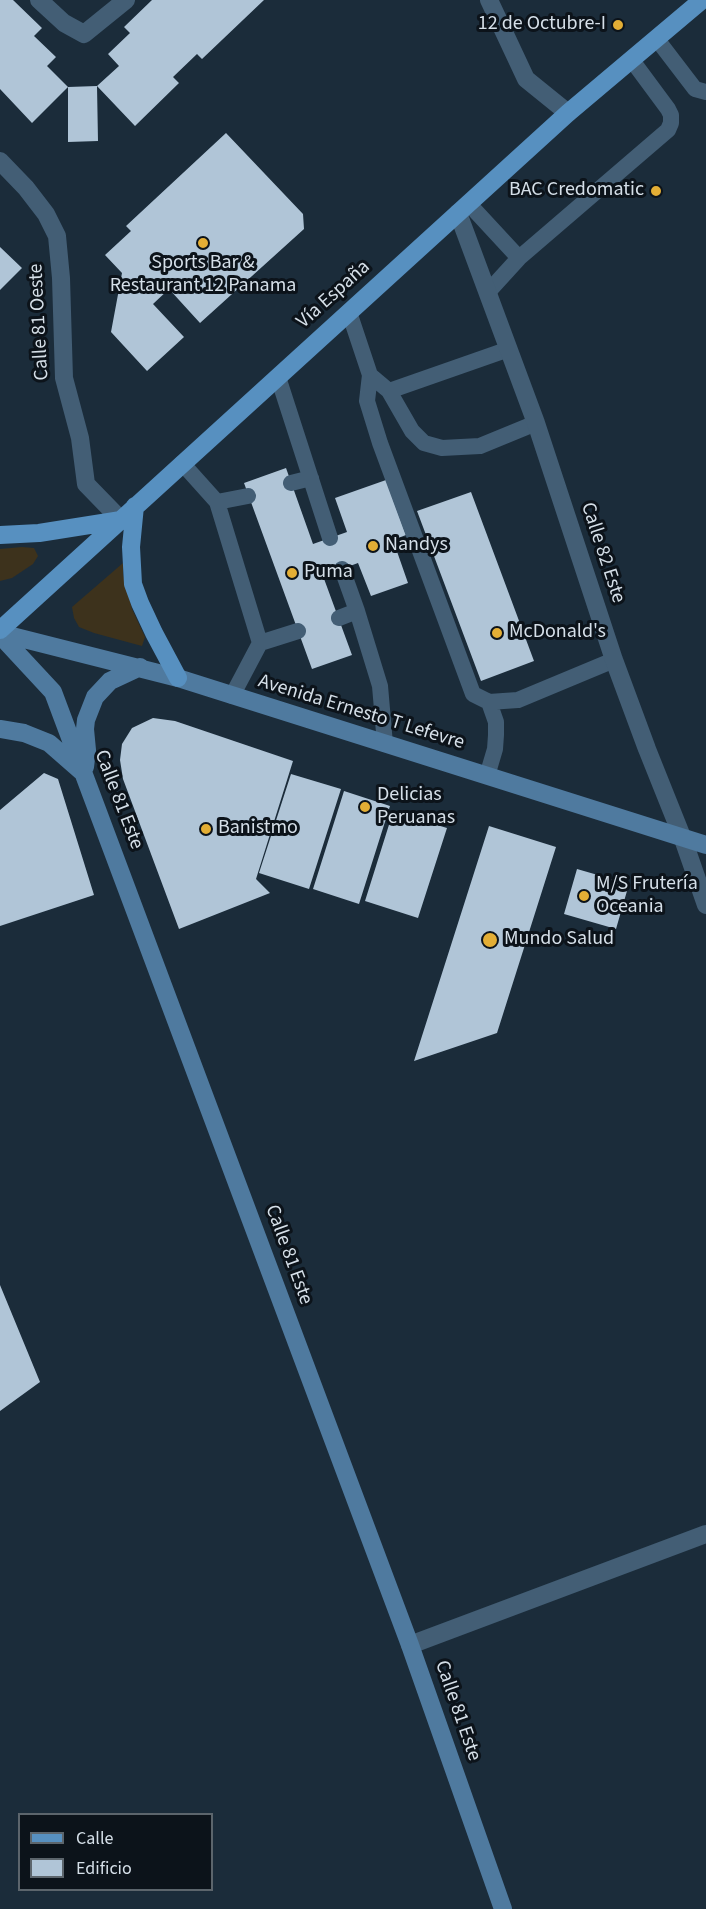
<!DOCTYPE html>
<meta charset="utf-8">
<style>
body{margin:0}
#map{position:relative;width:706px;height:1909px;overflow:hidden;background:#1b2c3a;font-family:"Source Sans 3",sans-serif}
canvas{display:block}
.legend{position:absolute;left:18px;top:1813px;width:195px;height:78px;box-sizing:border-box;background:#0c131a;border:2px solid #5c656c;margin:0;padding:8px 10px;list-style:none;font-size:18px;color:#d5dfe8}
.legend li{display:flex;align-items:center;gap:12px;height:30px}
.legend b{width:30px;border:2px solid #5c656c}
</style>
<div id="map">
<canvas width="706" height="1909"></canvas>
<ul class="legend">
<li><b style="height:8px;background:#5790c0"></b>Calle</li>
<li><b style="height:16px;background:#b0c5d7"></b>Edificio</li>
</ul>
</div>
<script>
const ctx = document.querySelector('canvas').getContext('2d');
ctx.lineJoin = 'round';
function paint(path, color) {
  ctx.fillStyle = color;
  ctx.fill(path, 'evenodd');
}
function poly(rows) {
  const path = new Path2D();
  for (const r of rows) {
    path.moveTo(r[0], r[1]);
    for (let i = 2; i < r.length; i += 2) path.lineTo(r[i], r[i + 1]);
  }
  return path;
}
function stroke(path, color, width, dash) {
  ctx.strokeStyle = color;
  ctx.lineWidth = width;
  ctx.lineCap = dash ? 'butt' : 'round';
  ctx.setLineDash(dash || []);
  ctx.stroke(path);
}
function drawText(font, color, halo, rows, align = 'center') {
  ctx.font = font + ' "Source Sans 3",sans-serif';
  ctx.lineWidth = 6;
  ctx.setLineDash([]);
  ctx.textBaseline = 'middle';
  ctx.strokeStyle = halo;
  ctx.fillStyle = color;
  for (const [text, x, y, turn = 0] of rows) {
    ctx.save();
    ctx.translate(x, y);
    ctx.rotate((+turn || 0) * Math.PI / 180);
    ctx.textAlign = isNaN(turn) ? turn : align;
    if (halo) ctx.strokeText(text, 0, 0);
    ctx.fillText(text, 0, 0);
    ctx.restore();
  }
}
paint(poly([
 [22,547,34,548,38,556,33,564,12,578,0,581,0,549],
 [123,563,123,574,132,609,145,637,142,646,94,633,79,627,74,618,72,607]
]), '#3d321c');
paint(poly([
 [0,0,13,0,42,28,34,36,56,57,47,66,68,87,32,123,0,89],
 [152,0,264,0,202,59,197,54,173,77,179,83,135,126,97,86,98,141,68,142,68,87,97,86,119,66,108,54,130,33,124,27],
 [226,133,303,214,304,229,200,323,169,289,153,304,184,337,147,371,111,332,122,273,105,255,131,231,126,226],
 [0,247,22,268,0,290],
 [286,468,313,544,347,532,335,498,386,480,406,535,393,540,408,583,371,596,358,563,323,576,352,655,312,669,244,483],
 [471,492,534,661,481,681,417,511],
 [153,718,175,721,293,761,256,879,270,893,179,929,123,779,120,760,122,744,132,728],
 [44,773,58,779,94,895,0,926,0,810],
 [291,774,341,789,309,889,259,873],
 [344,791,390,806,359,904,313,889],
 [393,812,447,828,418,918,365,901],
 [489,826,556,847,497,1033,414,1061],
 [577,869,629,884,616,929,564,914],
 [0,1285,40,1382,0,1411]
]), '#b0c5d7');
stroke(poly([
 [656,38,695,89,706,92],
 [469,204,519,258],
 [488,292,519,258,668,130,671,123,671,115,668,109,631,59],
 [349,312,370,375,389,391,412,431,424,443,442,448,480,446,536,423],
 [370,375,367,401,380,443,473,694,489,702,518,700,614,660],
 [278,377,330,538],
 [389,391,509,349],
 [182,463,217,502,260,643,232,696],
 [291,483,311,478],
 [217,502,248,496],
 [342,569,357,611,380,686,385,744],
 [339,618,357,611],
 [260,643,298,631],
 [487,776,495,749,496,735,496,722,489,702]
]), '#435e75', 16);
stroke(poly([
 [39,0,64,23,84,34,126,0],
 [489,0,526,79,568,113],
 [0,161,26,188,46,214,57,236,61,278,64,378,80,438,86,484,121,520],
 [458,213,536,423,614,660,647,749,683,839,706,905],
 [410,1645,706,1534]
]), '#435e75', 18);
stroke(poly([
 [0,633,178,678,706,845],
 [0,635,53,692,410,1645,503,1909],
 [0,729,24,733,49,743,81,771],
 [85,767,87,750,85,729,86,720,95,697,110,681,140,667]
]), '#4f7a9f', 18);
stroke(poly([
 [135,506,131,547,133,584,140,603,154,633,178,678],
 [0,535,39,533,121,520],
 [0,630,568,113,702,0]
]), '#5790c0', 18);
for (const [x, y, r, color] of [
 [618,25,6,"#e3ae35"],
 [656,191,6,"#e3ae35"],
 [203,243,6,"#e3ae35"],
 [373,546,6,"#e3ae35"],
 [292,573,6,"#e3ae35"],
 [497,633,6,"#e3ae35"],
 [365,807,6,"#e3ae35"],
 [206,829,6,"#e3ae35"],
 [584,896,6,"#e3ae35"],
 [490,940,8,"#e3ae35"]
]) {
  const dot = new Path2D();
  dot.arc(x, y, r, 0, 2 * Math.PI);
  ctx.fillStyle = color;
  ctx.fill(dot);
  stroke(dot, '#0c131a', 2);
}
drawText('20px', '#d5dfe8', '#0c131a', [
 ["12 de Octubre-I",606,25,"right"],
 ["BAC Credomatic",644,191,"right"],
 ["Sports Bar &",203,264,"center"],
 ["Restaurant 12 Panama",203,287,"center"],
 ["Nandys",385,546],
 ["Puma",304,573],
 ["McDonald's",509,633],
 ["Delicias",377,796],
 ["Peruanas",377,819],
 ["Banistmo",218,829],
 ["M/S Frutería",596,885],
 ["Oceania",596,908],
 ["Mundo Salud",504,940]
], 'left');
drawText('20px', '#d5dfe8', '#0c131a', [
 ["Vía España",334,295,-42],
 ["Calle 81 Oeste",40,322,-93],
 ["Calle 82 Este",602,553,72],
 ["Avenida Ernesto T Lefevre",361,713,17],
 ["Calle 81 Este",118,800,69],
 ["Calle 81 Este",288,1255,70],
 ["Calle 81 Este",457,1711,71]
]);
</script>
